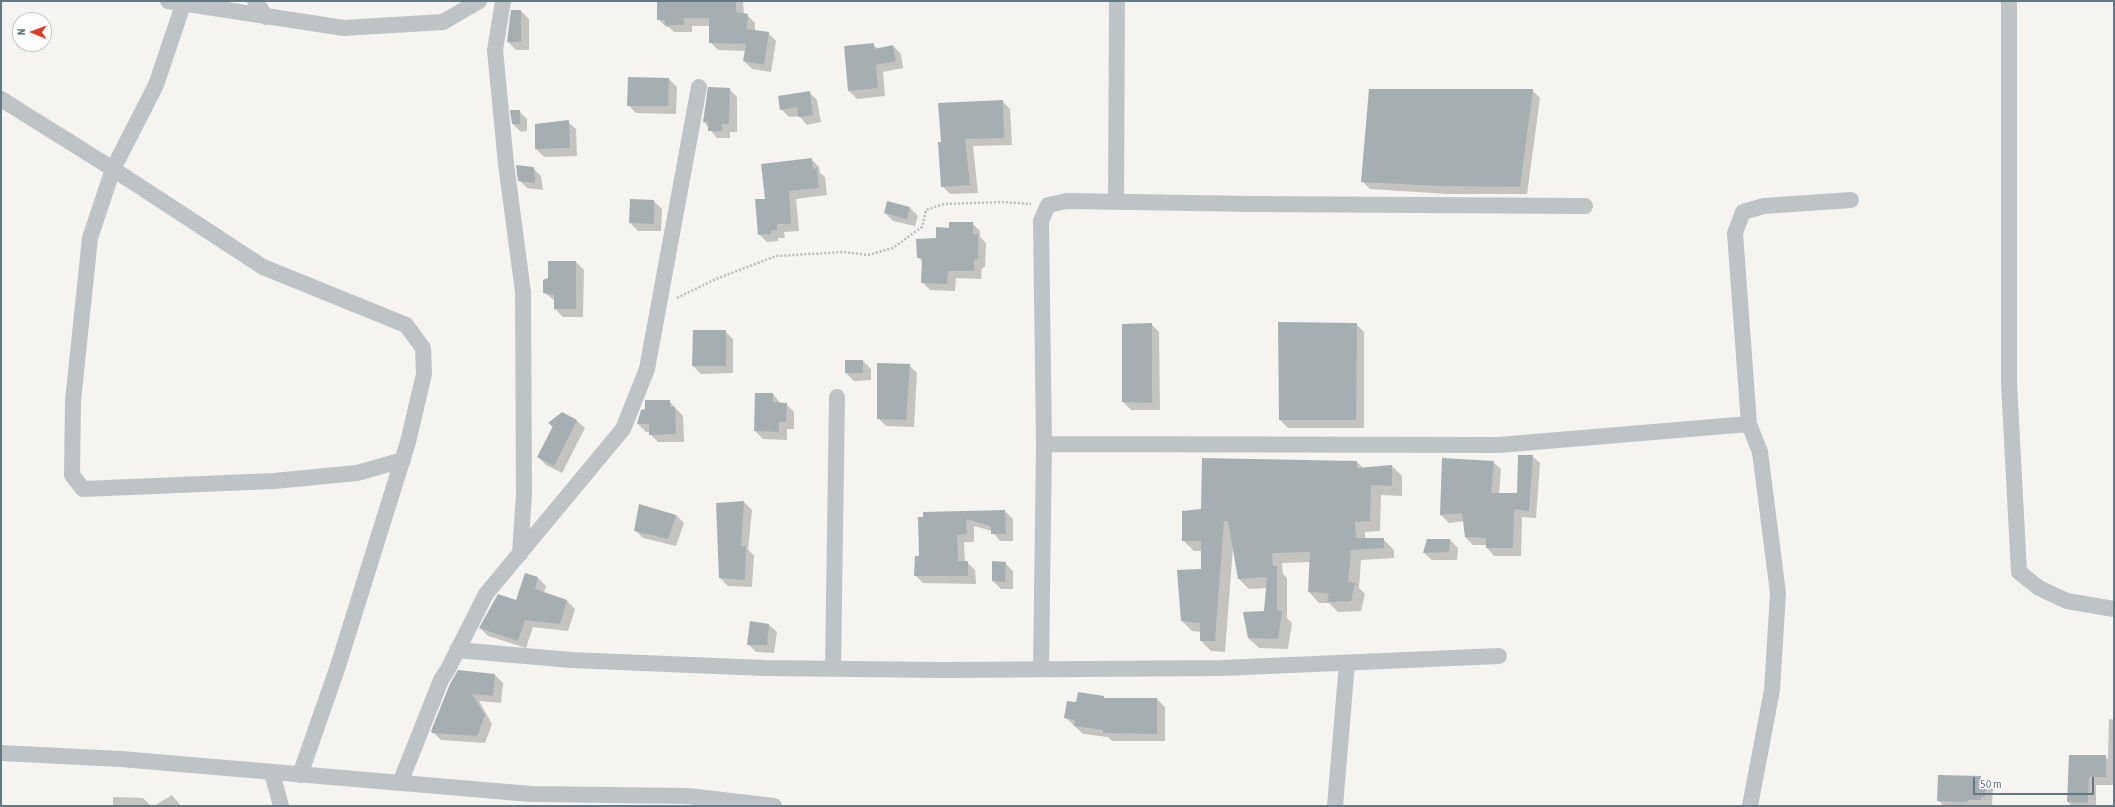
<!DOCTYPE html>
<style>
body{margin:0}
#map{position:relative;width:2115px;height:807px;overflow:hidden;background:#f5f4f1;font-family:"Asap Condensed",sans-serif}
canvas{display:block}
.frame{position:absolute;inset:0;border:2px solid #657881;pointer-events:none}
.north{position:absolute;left:12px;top:12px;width:40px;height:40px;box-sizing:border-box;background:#fff;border:1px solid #c1c9cd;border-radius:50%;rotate:271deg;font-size:11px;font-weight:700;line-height:16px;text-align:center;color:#657881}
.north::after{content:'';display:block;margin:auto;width:14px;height:18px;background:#dc3d2a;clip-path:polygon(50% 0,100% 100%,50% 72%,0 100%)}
.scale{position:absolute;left:1973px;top:777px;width:121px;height:18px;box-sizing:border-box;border:2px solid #657881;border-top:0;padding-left:5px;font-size:12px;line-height:14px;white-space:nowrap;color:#657881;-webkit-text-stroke:3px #fff;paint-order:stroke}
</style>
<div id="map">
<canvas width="2115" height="807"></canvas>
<div class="frame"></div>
<div class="north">N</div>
<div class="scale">50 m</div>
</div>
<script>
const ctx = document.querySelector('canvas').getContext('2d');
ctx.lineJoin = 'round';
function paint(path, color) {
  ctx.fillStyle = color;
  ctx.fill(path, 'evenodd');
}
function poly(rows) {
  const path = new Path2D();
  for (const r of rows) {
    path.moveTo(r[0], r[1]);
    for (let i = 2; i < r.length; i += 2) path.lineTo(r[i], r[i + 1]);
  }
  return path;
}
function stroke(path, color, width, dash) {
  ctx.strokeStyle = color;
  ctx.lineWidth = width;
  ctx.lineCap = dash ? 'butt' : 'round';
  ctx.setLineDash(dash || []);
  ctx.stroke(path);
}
paint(poly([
 [658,1,743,1,744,15,747,15,755,23,755,31,768,33,776,41,771,72,752,69,744,61,746,51,718,50,710,42,710,26,692,26,692,32,674,32,669,27,666,27,658,19],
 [512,11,521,11,529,19,529,50,516,50,508,42],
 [873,44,878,49,893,46,901,54,903,68,883,72,885,96,857,99,849,91],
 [669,79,677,87,676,114,636,113,628,105],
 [729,89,737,97,737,132,730,132,730,138,717,138,704,122],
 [1532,90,1540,98,1527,194,1448,194,1370,189,1362,181],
 [809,92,817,100,821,122,807,125,799,116,789,117,781,109],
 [1002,101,1010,109,1012,145,973,146,978,193,950,194,942,186,942,143],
 [519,111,527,119,527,131,521,132,513,124],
 [568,122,576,129,577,156,544,157,536,149,536,125],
 [811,159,819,167,820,173,825,177,827,195,796,199,799,231,784,232,785,238,778,238,778,241,767,242,759,234,766,200],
 [533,168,541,176,543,190,527,188,519,180],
 [654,201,662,209,661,231,638,231,630,223],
 [910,208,918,216,915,226,893,221,885,213],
 [972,223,980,231,980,237,986,243,985,267,982,268,981,279,956,278,955,291,930,290,922,282,923,262,918,257,950,229],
 [576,262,584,270,583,317,563,317,555,309,555,301,544,292],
 [1151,324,1159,332,1160,410,1131,410,1123,402],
 [1356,324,1364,332,1364,428,1288,428,1280,420],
 [725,331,733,339,733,373,701,374,693,366],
 [863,361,871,369,871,380,854,381,846,373],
 [909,365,917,373,914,427,886,426,878,418],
 [773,394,781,404,786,404,794,412,794,429,787,429,787,440,763,439,755,431],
 [669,401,683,416,684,442,658,442,650,434,650,432,646,432,638,424],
 [577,421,585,428,562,473,546,465,538,457,553,428,549,423],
 [1532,456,1540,463,1536,518,1522,517,1521,556,1494,556,1487,548,1487,545,1473,545,1465,537,1464,521,1449,523,1441,515,1493,462,1501,469,1499,494,1518,494],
 [1357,462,1363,468,1392,466,1402,476,1402,496,1381,495,1380,531,1365,532,1365,539,1383,539,1394,550,1394,558,1361,560,1359,588,1365,594,1361,611,1338,612,1329,603,1319,603,1309,592,1311,562,1282,563,1283,574,1287,578,1287,618,1292,623,1288,649,1259,648,1248,638,1265,612,1267,588,1249,589,1239,579,1233,547,1225,652,1211,651,1201,641,1201,632,1192,631,1182,621,1202,570,1202,551,1194,551,1183,540,1202,510],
 [744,502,752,510,748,550,754,555,752,587,728,586,720,578],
 [1005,511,1013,519,1013,541,1000,541,992,531,974,526,974,542,964,542,965,562,967,562,975,570,976,584,923,583,915,575,920,558,919,518],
 [676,515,684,523,676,546,643,538,635,530],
 [1450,540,1458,548,1457,560,1432,560,1424,553],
 [1005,563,1013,571,1013,589,1001,589,993,581],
 [525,574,538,578,546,586,544,593,567,601,575,609,568,631,533,627,526,648,488,636,480,628,517,601],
 [769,625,777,632,774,653,756,652,748,644],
 [495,675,503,683,501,703,479,701,492,724,485,743,441,740,433,732,450,685],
 [1103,697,1105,699,1157,699,1165,707,1165,741,1112,741,1108,737,1083,734,1066,718,1077,704],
 [2109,719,2114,720,2113,785,2096,785,2096,806,2072,806,2068,802,2105,756,2108,759],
 [1980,777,1993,789,1992,805,1944,806,1938,800],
 [172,795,181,806,154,806],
 [113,797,143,798,151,806,113,806]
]), '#0003');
paint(poly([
 [657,1,736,1,736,12,748,14,747,29,769,32,764,65,743,61,746,44,709,43,709,18,684,18,684,25,665,25,665,20,657,20],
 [511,10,521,10,521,42,507,42],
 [874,43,874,49,893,45,896,61,876,65,878,88,848,91,844,46],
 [628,77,669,78,668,106,627,106],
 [708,87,730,88,729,124,722,124,722,131,708,131,708,122,703,122],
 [1369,89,1533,89,1520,187,1439,186,1361,182],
 [810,91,813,115,798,117,797,107,780,110,778,96],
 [1003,100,1004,138,965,139,970,185,941,187,938,142,941,142,938,103],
 [510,110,520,110,520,124,512,124],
 [569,120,570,148,535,149,535,124],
 [812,158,813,169,817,168,819,188,789,191,791,224,777,224,777,230,771,231,771,234,758,235,755,199,765,199,761,164],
 [516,165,534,167,535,183,518,181],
 [630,199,654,200,654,224,629,223],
 [887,201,910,207,907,219,884,213],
 [949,222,973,222,973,234,978,234,978,259,974,260,974,271,948,271,947,284,921,283,922,258,917,258,916,239,936,238,936,227,949,228],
 [548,261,576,261,576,309,554,309,554,295,543,293,543,280,548,278],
 [1278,322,1357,323,1356,420,1279,420],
 [1152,323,1152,403,1122,402,1122,324],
 [693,330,726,330,726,366,692,366],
 [845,360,863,360,863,373,845,373],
 [877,363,910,364,906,420,877,419],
 [755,393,773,393,773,402,787,403,786,422,779,422,779,432,754,431],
 [645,400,670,400,670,407,675,407,676,434,649,435,649,424,637,424,641,410,645,409],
 [562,412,577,420,554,466,537,457,553,426,548,423],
 [1518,455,1533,455,1529,511,1514,509,1513,548,1486,548,1486,538,1465,537,1462,513,1440,515,1442,458,1494,461,1491,493,1517,493],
 [1202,458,1357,461,1357,468,1392,465,1392,486,1371,485,1370,521,1355,522,1356,538,1384,538,1384,548,1351,550,1348,582,1355,583,1351,601,1327,602,1329,593,1308,592,1310,552,1272,553,1273,566,1277,566,1277,611,1282,611,1278,639,1248,638,1243,612,1264,611,1267,577,1238,579,1228,521,1224,521,1215,641,1200,641,1200,623,1181,621,1177,570,1201,569,1201,541,1182,541,1182,511,1201,509],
 [744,501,741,546,746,546,745,580,719,578,716,503],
 [639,504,676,515,668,539,634,531],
 [1005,510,1006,534,991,534,991,526,966,519,967,534,957,535,958,561,968,561,968,576,914,576,915,556,919,556,918,517,923,517,923,512],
 [1427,539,1450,539,1449,552,1423,553],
 [992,561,1006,562,1005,582,992,581],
 [525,573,538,577,535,589,567,600,560,624,525,620,518,641,479,628,498,594,516,600],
 [750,621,769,624,767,645,747,645],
 [458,670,495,674,493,696,472,694,485,715,477,736,432,733,431,731,450,684],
 [1078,692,1104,696,1104,698,1157,698,1157,734,1103,733,1103,730,1074,726,1075,720,1064,718,1067,701,1076,702],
 [2069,755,2106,755,2106,777,2089,777,2088,803,2067,802],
 [1938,775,1981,776,1981,780,1985,780,1985,797,1981,797,1981,800,1968,800,1967,802,1937,801]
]), '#a5afb2');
stroke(poly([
 [677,298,716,279,776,256,844,252,868,255,893,248,922,227,926,210,944,204,1003,202,1031,204]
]), '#b8bbbd', 2.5, [2, 2]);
stroke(poly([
 [168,1,344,28,443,22,479,1],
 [255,1,266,17],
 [503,1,495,50,506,164,523,292,524,494,520,554],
 [2009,1,2009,383,2019,572,2039,588,2067,601,2114,609],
 [183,5,156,85,113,169,90,238,73,401,72,475,83,489,274,481,357,473,403,460],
 [1,99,113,169,263,267,406,325,423,348,424,374,408,442,338,666,300,775],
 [1116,202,1117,1],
 [1044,444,1499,445,1749,424],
 [457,650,571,660,764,668,944,670,1222,668,1499,656],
 [833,668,837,397],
 [1041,669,1044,444,1041,221,1048,205,1067,201,1252,204,1585,206],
 [1,753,121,759,531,794,688,796,774,806],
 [272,773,281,806],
 [400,783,441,680,448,669,486,594,623,429,647,369,699,87],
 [1335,806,1347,663],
 [1750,806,1772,690,1778,593,1760,452,1749,424,1735,233,1743,212,1764,206,1851,200]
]), '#bec3c5', 16);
</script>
